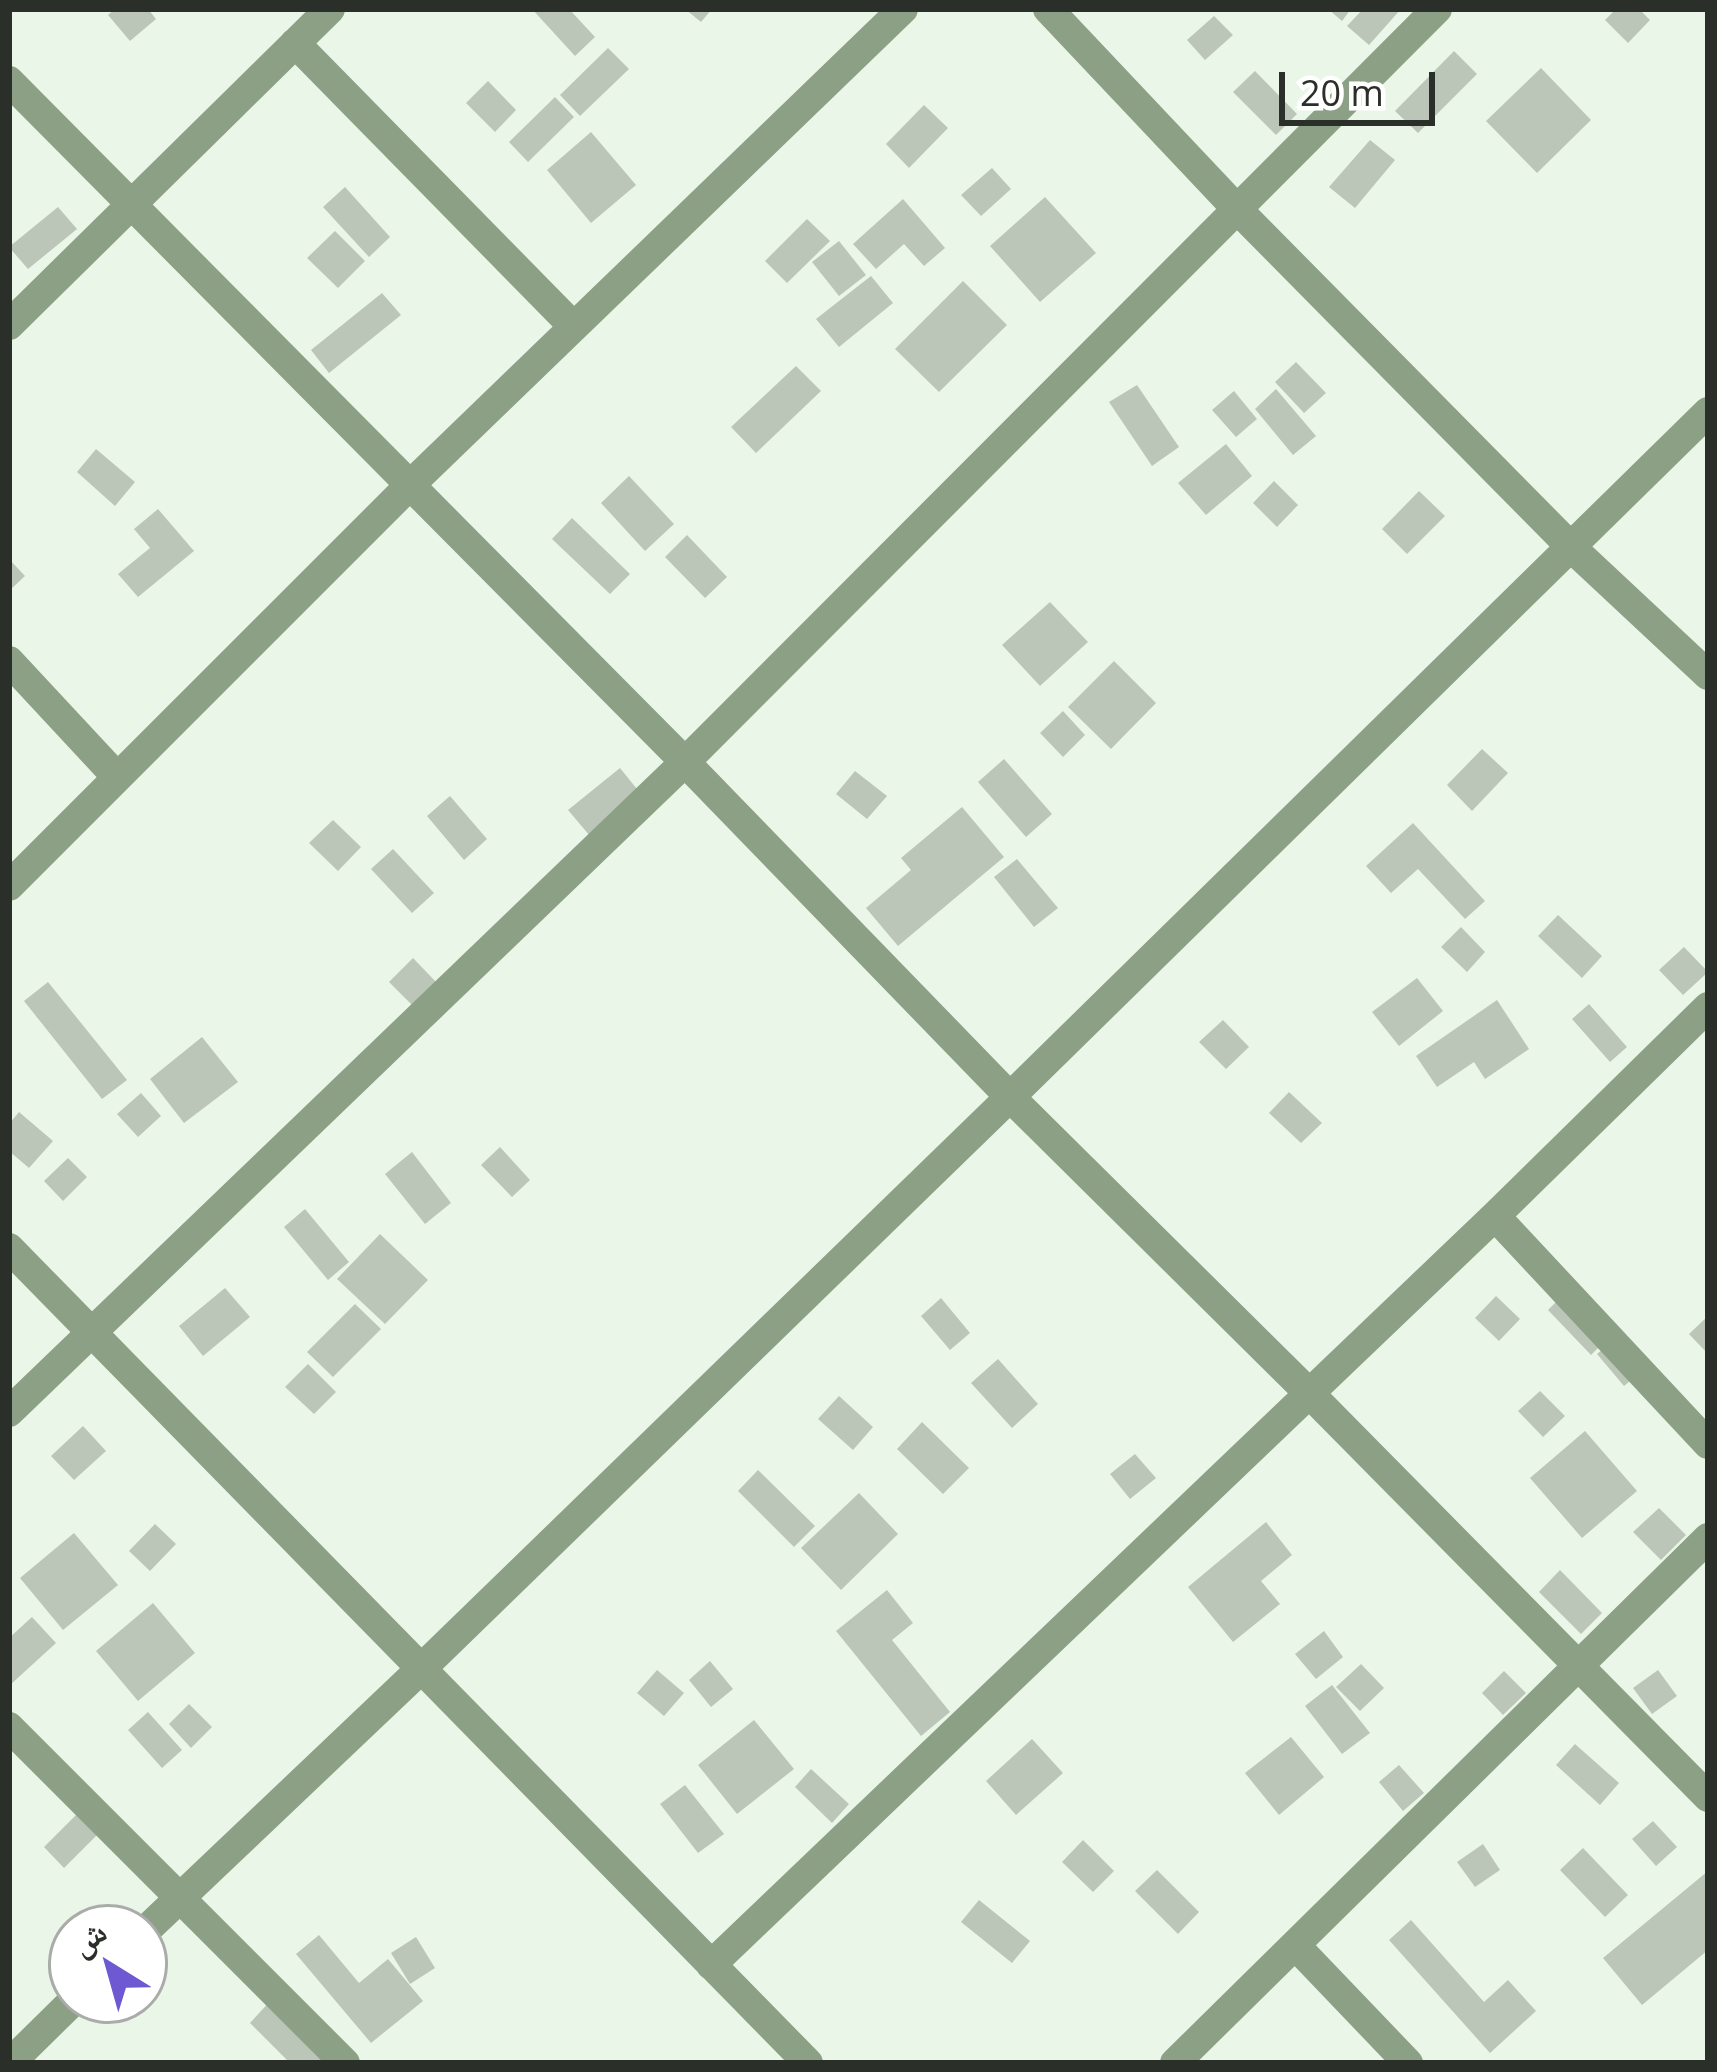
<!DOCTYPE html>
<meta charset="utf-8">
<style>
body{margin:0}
#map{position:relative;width:1717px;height:2072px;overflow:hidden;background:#eaf6e7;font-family:"Open Sans","Noto Naskh Arabic",sans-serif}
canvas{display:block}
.frame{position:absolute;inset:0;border:12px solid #2b2f29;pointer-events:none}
.north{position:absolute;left:48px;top:1904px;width:120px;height:120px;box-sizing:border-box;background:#fff;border:3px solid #aaaca9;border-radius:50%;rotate:323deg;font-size:33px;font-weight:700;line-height:48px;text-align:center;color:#2b2f29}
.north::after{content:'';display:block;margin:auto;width:42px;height:54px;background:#6e59d3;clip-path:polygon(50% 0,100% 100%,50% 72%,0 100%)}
.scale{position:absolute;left:1279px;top:72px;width:156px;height:54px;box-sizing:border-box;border:6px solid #2b2f29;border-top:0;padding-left:15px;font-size:36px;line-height:42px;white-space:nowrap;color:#2b2f29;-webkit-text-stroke:9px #fff;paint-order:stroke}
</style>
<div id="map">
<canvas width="1717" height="2072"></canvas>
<div class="frame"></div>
<div class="north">ش</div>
<div class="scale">20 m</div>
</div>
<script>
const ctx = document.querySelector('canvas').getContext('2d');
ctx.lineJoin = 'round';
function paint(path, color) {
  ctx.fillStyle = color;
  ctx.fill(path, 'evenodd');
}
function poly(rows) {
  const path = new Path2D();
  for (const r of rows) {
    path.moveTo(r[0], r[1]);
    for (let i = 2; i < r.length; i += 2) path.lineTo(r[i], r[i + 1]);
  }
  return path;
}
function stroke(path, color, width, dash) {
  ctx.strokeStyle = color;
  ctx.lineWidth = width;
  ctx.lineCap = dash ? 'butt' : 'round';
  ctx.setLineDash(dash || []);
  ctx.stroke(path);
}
paint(poly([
 [115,9,148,9,156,19,130,41,108,15],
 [532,9,569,9,595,37,575,56],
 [685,9,712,9,701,22],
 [1328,9,1351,9,1342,21],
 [1363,9,1401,9,1369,45,1347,26],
 [1616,9,1639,9,1650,20,1628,43,1605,20],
 [1214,16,1233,35,1205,60,1187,40],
 [608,48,629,69,580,116,560,95],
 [1454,51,1477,74,1418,133,1395,111],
 [1541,68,1591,120,1537,173,1486,121],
 [1255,71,1297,114,1276,135,1233,92],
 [488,81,516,110,495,132,466,103],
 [555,97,574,117,528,162,509,142],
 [924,105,948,128,909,168,886,144],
 [591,132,636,185,591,223,547,170],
 [1370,140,1395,160,1355,208,1329,187],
 [992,168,1011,189,981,216,961,195],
 [345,187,390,237,369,257,323,207],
 [1045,197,1096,253,1040,302,990,246],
 [903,199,945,248,924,266,904,244,876,269,853,244],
 [58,207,77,229,28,269,9,247],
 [807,219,830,241,787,283,765,261],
 [335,231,365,261,338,288,307,258],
 [839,241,866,275,839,296,812,262],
 [871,276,893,303,839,347,816,319],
 [963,281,1007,325,939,392,895,349],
 [382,293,401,315,329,373,311,350],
 [1296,362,1326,393,1304,413,1275,382],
 [796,366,821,391,756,453,731,427],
 [1137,385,1179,447,1152,466,1109,402],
 [1276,389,1316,436,1293,455,1255,409],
 [1234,391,1257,419,1236,437,1212,410],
 [1226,444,1252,476,1206,515,1178,483],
 [96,449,135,482,115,506,77,472],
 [629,476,674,524,645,551,601,503],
 [1274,481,1298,505,1277,527,1253,503],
 [1419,491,1445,516,1407,554,1382,529],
 [158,509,194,551,138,597,118,574,150,548,134,529],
 [572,518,630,574,610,594,552,539],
 [687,535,727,577,705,598,665,557],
 [9,559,25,576,9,591],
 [1050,602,1088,642,1040,686,1002,645],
 [1114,661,1156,703,1111,749,1068,707],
 [1063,711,1085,735,1063,757,1040,733],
 [1482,749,1508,773,1472,811,1447,785],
 [1004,759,1052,814,1026,837,978,782],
 [620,768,641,794,590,836,568,810],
 [855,771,887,796,867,819,836,794],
 [450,796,487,839,464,860,427,816],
 [962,807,1004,857,898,946,866,908,911,870,901,858],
 [333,820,361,847,338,871,309,843],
 [1413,823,1485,901,1465,919,1418,869,1391,893,1366,866],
 [393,849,434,893,412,913,371,869],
 [1017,859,1058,908,1034,927,994,877],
 [1558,915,1602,956,1582,978,1538,936],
 [1461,927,1485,952,1467,972,1441,947],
 [1684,947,1708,972,1683,995,1659,970],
 [413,958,437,983,414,1007,389,982],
 [1417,978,1443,1011,1399,1046,1372,1012],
 [48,982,127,1080,102,1099,24,1001],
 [1497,1000,1529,1049,1485,1079,1474,1062,1437,1087,1416,1056],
 [1589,1004,1627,1047,1610,1062,1572,1019],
 [1223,1020,1249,1047,1226,1069,1199,1042],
 [202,1037,238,1082,184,1123,150,1079],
 [1289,1092,1322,1123,1301,1143,1269,1113],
 [141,1093,161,1116,138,1137,117,1114],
 [19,1112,53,1141,29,1168,9,1151,9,1124],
 [500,1147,530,1180,512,1197,481,1165],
 [412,1152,451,1203,425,1224,385,1174],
 [68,1158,87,1177,63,1201,44,1181],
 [305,1209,349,1262,328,1280,284,1227],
 [380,1234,428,1280,385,1324,337,1279],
 [1572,1286,1615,1331,1591,1355,1548,1310],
 [225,1288,250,1317,203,1356,179,1326],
 [1496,1296,1520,1319,1499,1341,1475,1318],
 [941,1298,970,1333,950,1350,921,1316],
 [355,1304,381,1329,333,1377,307,1352],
 [1708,1316,1708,1354,1689,1334],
 [1620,1335,1647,1367,1624,1386,1597,1354],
 [998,1359,1038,1404,1012,1428,971,1383],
 [308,1364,336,1392,314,1414,285,1387],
 [1540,1391,1565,1416,1543,1437,1518,1411],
 [839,1396,873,1427,853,1450,818,1419],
 [922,1422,969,1468,943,1494,897,1449],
 [83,1426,106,1451,74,1480,51,1456],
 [1585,1431,1637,1491,1582,1538,1530,1478],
 [1135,1454,1156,1478,1130,1499,1110,1474],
 [758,1470,815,1526,794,1547,738,1491],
 [859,1493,898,1534,841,1590,801,1548],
 [1659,1508,1686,1535,1661,1560,1633,1532],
 [1266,1522,1292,1555,1261,1581,1280,1604,1233,1642,1188,1587],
 [155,1524,176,1544,150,1571,129,1551],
 [74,1533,118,1585,63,1630,20,1578],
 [1560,1570,1602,1613,1581,1634,1539,1592],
 [887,1590,913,1623,892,1640,950,1712,921,1736,836,1631],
 [153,1603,195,1653,138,1701,96,1651],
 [32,1617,56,1643,9,1686,9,1638],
 [1324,1631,1343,1657,1316,1679,1295,1654],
 [710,1661,733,1689,711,1707,689,1680],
 [1361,1664,1384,1688,1360,1711,1336,1687],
 [657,1670,684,1693,664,1716,637,1693],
 [1658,1670,1677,1696,1652,1714,1633,1688],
 [1504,1671,1526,1693,1503,1715,1482,1693],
 [1332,1685,1370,1733,1342,1754,1305,1706],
 [189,1704,212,1727,191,1748,169,1724],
 [148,1712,182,1750,162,1768,128,1730],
 [754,1720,794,1769,737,1814,698,1765],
 [1291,1737,1324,1777,1279,1815,1245,1773],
 [1032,1739,1063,1773,1016,1815,986,1781],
 [1575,1744,1619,1783,1600,1805,1556,1765],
 [1399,1765,1424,1793,1403,1811,1379,1782],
 [811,1769,849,1804,832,1823,795,1787],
 [685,1785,724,1834,698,1853,660,1804],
 [82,1809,102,1830,64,1868,44,1847],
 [1653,1821,1677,1847,1656,1866,1632,1839],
 [1083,1840,1114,1871,1093,1892,1062,1862],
 [1483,1844,1500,1870,1475,1887,1457,1862],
 [1583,1848,1628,1895,1605,1917,1560,1870],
 [1157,1870,1199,1912,1178,1934,1135,1891],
 [1708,1871,1708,1950,1642,2005,1603,1958],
 [979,1900,1030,1941,1012,1963,961,1922],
 [1411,1920,1484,2002,1508,1980,1536,2011,1490,2053,1389,1940],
 [319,1935,359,1983,388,1959,423,2001,371,2043,296,1954],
 [416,1937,435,1968,410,1984,391,1953],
 [272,1999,336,2063,290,2063,250,2023]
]), '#bbc6b8');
stroke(poly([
 [1048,9,1235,207,1572,548,1708,675],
 [295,43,573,326],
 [9,81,685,762,1010,1097,1309,1393,1708,1797],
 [9,325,330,9],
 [9,661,117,777],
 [9,886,408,487,903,9],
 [1495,1216,1708,1444],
 [9,1248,808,2063],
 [9,1412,685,762,1437,9],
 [9,1727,345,2063],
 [144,1932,422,1668,1010,1097,1708,412],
 [1295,1945,1408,2063],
 [711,1965,1495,1216,1708,1007],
 [10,2063,74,2000],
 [1175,2063,1708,1538]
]), '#8ba084', 30);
</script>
